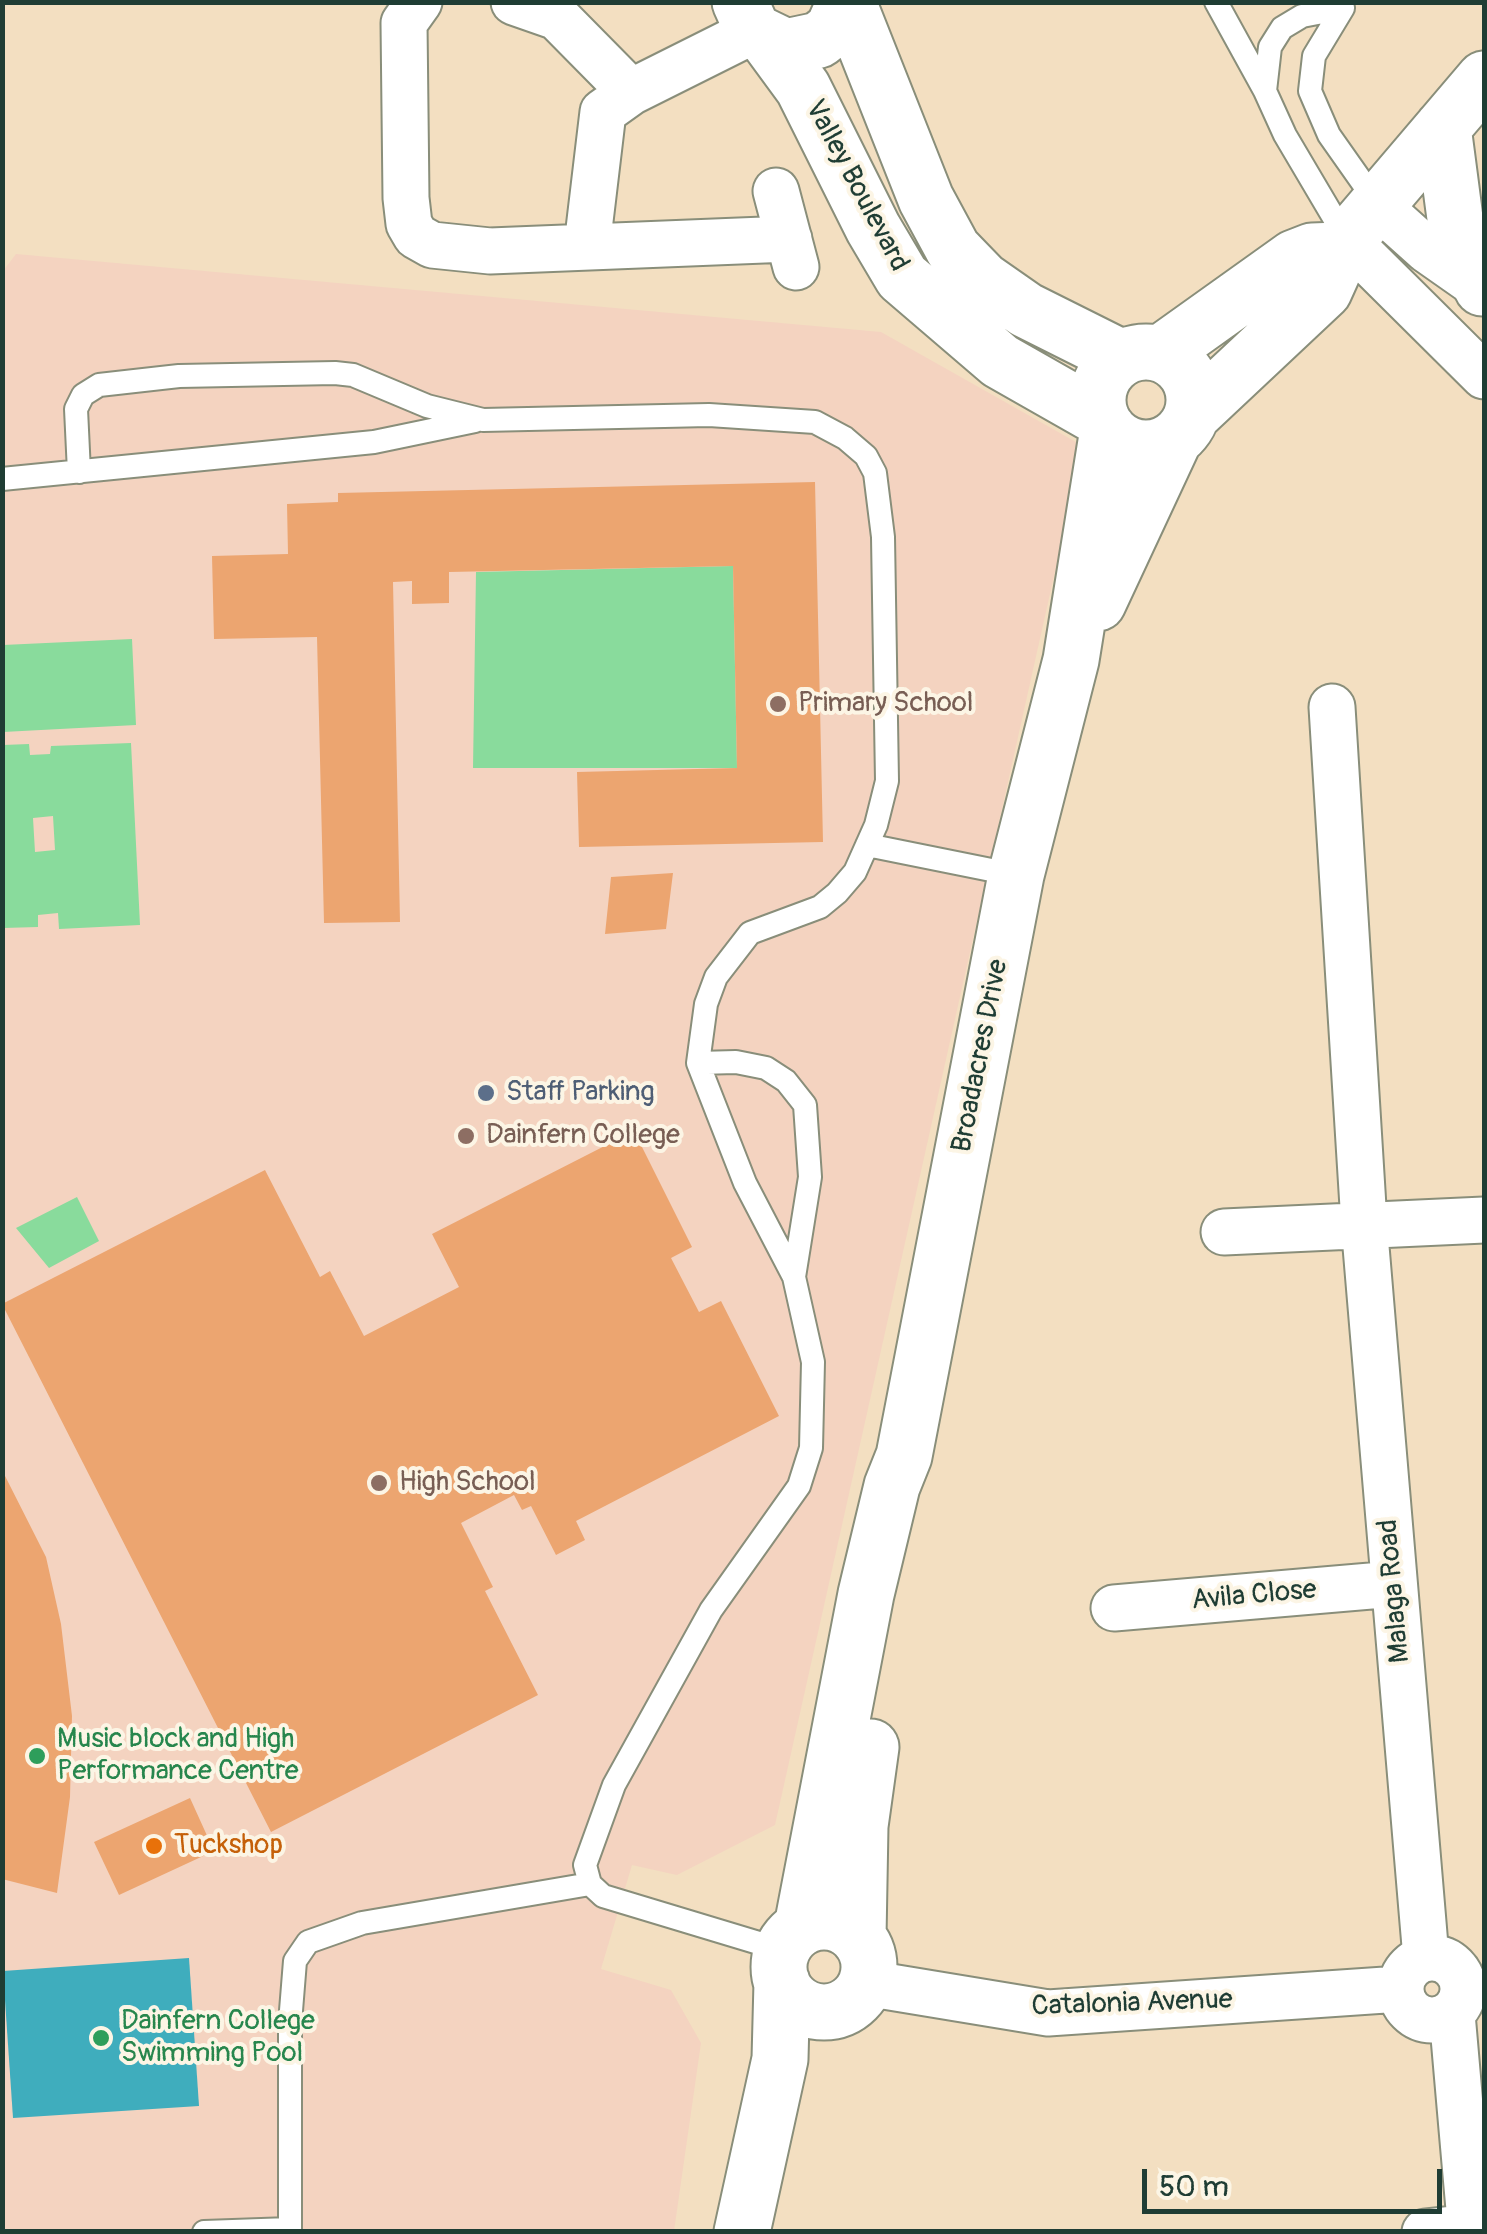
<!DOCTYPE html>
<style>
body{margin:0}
#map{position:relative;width:1487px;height:2234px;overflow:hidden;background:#f3dfc1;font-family:Pangolin,sans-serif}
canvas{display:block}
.frame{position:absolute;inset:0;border:5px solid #1f3d34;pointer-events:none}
.scale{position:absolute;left:1142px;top:2169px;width:300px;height:45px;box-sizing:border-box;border:5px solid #1f3d34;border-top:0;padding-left:12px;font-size:30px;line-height:35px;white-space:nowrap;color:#1f3d34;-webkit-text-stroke:8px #fcf5e5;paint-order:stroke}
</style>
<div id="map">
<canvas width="1487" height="2234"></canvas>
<div class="frame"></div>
<div class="scale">50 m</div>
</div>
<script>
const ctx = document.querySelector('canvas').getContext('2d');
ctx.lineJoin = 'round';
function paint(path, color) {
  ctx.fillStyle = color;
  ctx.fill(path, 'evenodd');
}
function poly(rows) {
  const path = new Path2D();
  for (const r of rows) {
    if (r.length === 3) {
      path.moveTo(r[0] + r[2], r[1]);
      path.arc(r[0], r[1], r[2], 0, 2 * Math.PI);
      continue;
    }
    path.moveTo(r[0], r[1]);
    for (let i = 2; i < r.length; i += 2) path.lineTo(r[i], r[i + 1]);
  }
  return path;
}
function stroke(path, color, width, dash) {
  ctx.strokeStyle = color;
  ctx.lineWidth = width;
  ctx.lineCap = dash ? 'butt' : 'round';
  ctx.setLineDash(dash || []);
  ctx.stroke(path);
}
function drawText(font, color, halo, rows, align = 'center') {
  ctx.font = font + ' Pangolin,sans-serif';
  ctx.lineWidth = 8;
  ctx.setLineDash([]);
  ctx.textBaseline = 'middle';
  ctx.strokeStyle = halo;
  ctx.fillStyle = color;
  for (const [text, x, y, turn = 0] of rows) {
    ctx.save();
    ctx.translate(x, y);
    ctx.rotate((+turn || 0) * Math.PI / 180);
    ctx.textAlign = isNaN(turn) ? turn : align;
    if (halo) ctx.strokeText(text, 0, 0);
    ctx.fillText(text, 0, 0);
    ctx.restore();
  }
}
paint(poly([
 [16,254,881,332,1083,446,775,1825,677,1875,632,1865,601,1969,671,1990,701,2043,674,2231,3,2232,3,271]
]), '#f4d3c0');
paint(poly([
 [733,566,737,768,473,768,476,572],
 [132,639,136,725,3,732,3,645],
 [131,743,140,925,59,929,58,913,38,915,38,927,3,928,3,745,29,744,30,755,50,754,51,746],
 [53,816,55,850,35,852,33,818],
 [77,1197,99,1241,49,1268,16,1228]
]), '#89db9c');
paint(poly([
 [189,1958,199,2106,13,2118,3,1971]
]), '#3fadbd');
paint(poly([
 [815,482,823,842,579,847,577,772,737,768,733,566,449,572,449,603,412,604,412,581,393,582,400,922,324,923,317,637,214,639,212,556,288,554,287,504,338,502,338,493],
 [673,873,666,929,605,934,611,877],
 [634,1131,692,1247,671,1258,699,1312,721,1301,779,1416,576,1521,585,1540,556,1555,531,1506,522,1510,514,1495,461,1523,493,1587,485,1591,538,1695,271,1832,2,1304,265,1170,320,1277,330,1271,364,1336,459,1287,432,1234],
 [2,1470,46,1557,61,1624,72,1716,70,1797,57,1893,2,1879],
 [190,1798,214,1851,119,1895,94,1842]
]), '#eca570');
const service = poly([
 [1216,2,1265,91],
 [1343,8,1302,16,1282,28,1270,47,1265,91,1285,135,1347,240],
 [1343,8,1314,56,1310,91,1329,135,1379,206],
 [79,472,76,409,83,395,99,385,179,376,335,373,353,375,427,406,483,420,709,415,815,422,845,438,866,456,875,473,883,537,887,781,876,825,855,872,837,893,820,907,750,933,716,977,706,1004,698,1063,745,1183,794,1277,813,1362,811,1448,799,1486,711,1610,614,1785,585,1865,590,1884,603,1896,782,1950],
 [2,479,374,442,475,421],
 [867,845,1016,875],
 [698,1063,736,1062,766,1068,786,1081,805,1105,810,1177,794,1277],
 [204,2232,290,2229,290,2023,295,1961,308,1942,362,1923,590,1884]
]);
const minor = poly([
 [419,2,404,23,406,198,409,224,416,236,432,245,490,251,789,239],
 [514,2,557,17,631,92],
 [776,191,796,267],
 [1379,207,1427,250,1484,290],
 [1347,240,1484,376],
 [587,246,603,112,631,92,753,31],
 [1332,707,1364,1223,1426,1958],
 [1224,1232,1484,1220],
 [1114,1608,1394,1584],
 [1432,1989,31],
 [866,1983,1048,2013,1400,1989],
 [1452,2014,1471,2232],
 [1425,2232,1471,2227]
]);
const tertiary = poly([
 [740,2,753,31,786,47,819,40,833,29,845,2],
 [848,2,926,199,953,249,983,280,1026,310,1122,358],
 [770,43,803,88,873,228,902,277,1000,361,1102,419],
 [1443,127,1456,226,1482,288],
 [1146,400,48],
 [1161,353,1294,258,1312,251,1339,250],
 [1193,414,1324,291,1347,240,1484,79],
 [1098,603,1174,440],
 [824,1967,45],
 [802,1927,866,1594,892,1486,904,1456,1016,875,1071,660,1108,429],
 [858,1938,860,1826,871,1747],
 [742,2232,780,2059,782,1982]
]);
stroke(service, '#898e7a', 26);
stroke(minor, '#898e7a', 49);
stroke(tertiary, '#898e7a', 59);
stroke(service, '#fff', 22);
stroke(minor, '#fff', 45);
stroke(tertiary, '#fff', 55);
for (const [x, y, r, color] of [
 [778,704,10,"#8d6e63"],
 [486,1093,10,"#5c6f8a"],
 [466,1136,10,"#8d6e63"],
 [379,1483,10,"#8d6e63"],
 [37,1756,10,"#2e9e5b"],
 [154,1846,10,"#e8710a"],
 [101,2038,10,"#2e9e5b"]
]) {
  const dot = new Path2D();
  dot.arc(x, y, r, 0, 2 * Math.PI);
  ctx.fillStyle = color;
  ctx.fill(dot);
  stroke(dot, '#fcf5e5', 4);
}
drawText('28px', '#1f3d34', '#fcf5e5', [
 ["Valley Boulevard",856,186,62],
 ["Broadacres Drive",981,1056,-79],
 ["Malaga Road",1395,1591,-95],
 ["Avila Close",1254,1596,-5],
 ["Catalonia Avenue",1132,2004,-2]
]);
drawText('28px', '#785e54', '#fcf5e5', [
 ["Primary School",798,704],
 ["Dainfern College",486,1136],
 ["High School",399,1483]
], 'left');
drawText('28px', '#4e5e75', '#fcf5e5', [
 ["Staff Parking",506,1093]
], 'left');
drawText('28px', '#27864d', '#fcf5e5', [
 ["Music block and High",57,1740],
 ["Performance Centre",57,1772],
 ["Dainfern College",121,2022],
 ["Swimming Pool",121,2054]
], 'left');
drawText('28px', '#c56008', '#fcf5e5', [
 ["Tuckshop",174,1846]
], 'left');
</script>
